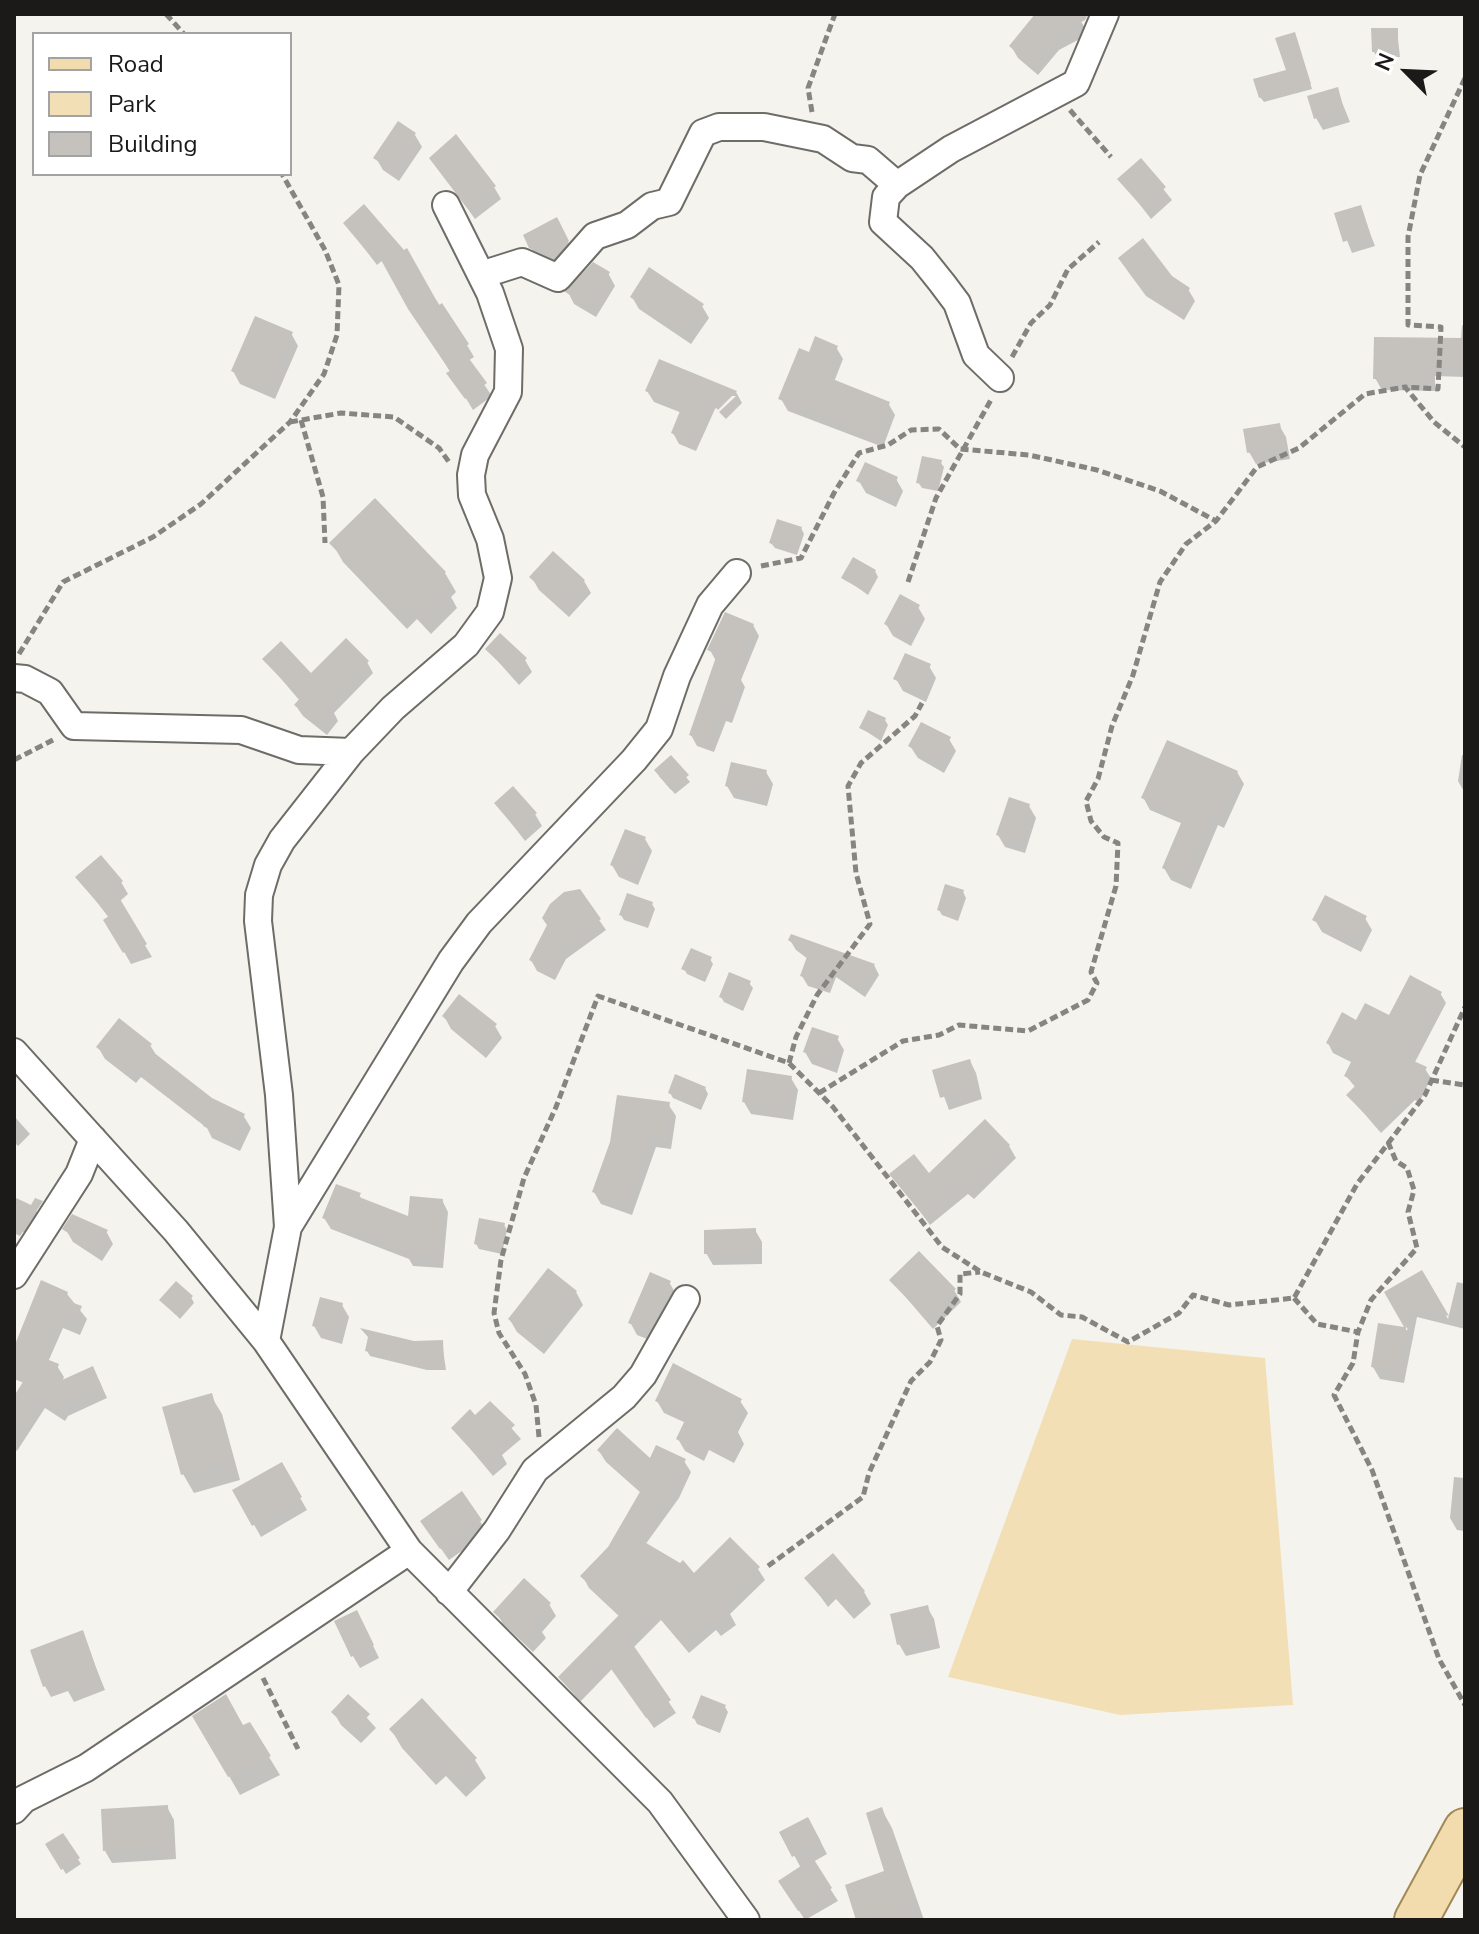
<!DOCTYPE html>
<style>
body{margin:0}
#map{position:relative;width:1479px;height:1934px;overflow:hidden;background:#f5f3ee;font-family:"Nunito Sans",sans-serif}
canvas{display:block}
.frame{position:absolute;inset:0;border:16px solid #1b1a18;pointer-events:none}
.legend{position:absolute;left:32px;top:32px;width:260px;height:144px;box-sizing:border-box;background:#fff;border:2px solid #a4a3a3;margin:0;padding:10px 14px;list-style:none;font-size:24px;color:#1b1a18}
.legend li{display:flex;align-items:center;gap:16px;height:40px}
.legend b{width:40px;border:2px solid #a4a3a3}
.north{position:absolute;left:1367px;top:32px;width:80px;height:80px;-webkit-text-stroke:6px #fff;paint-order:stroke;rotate:294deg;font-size:22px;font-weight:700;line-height:32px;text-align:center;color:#1b1a18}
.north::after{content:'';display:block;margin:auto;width:28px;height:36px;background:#1b1a18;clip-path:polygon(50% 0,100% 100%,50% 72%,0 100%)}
</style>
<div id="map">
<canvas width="1479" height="1934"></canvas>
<div class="frame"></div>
<ul class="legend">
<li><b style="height:10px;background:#f2dcae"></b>Road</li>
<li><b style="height:22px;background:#f3dfb6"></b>Park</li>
<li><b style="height:22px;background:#c5c2be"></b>Building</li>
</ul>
<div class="north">N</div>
</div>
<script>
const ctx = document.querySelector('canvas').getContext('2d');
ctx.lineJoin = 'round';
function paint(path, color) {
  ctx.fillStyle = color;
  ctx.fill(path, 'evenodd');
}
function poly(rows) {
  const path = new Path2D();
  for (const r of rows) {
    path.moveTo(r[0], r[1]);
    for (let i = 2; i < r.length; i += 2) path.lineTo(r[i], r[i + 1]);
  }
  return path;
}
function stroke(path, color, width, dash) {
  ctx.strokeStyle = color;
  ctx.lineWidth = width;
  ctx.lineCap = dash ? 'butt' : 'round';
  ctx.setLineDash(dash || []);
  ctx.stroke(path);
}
paint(poly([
 [1072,1339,1265,1358,1293,1705,1120,1715,948,1677]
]), '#f3dfb6');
paint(poly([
 [1038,14,1076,14,1089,34,1059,50,1038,75,1018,58,1011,46],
 [1397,30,1400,57,1377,57,1374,52],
 [1297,40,1312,89,1264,102,1260,97,1289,72],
 [1337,90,1350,122,1323,130,1316,118],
 [399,124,415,135,422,147,399,181,383,170,376,158],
 [431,158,494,187,501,199,475,219],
 [1141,161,1172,200,1151,219,1120,179],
 [1360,207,1375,246,1352,253,1337,215],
 [345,223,403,252,467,345,474,357,468,361,492,396,473,410,383,260,377,265],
 [563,232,574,254,553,266,538,260,531,247],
 [1127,270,1171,278,1188,289,1195,301,1184,320,1146,296],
 [608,273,615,286,596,317,574,304,568,292],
 [632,297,702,306,709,318,691,344,639,309],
 [1462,325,1465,326,1465,377,1435,376,1435,391,1382,390,1375,378,1461,340],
 [291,333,298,346,275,399,240,384,233,371],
 [836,347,843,359,834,382,888,403,895,415,883,447,788,411,781,399,810,354],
 [660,361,736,392,742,403,726,419,719,412,736,396,730,396,715,409,696,451,679,444,673,433,682,413,654,402,647,391],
 [1279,425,1286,437,1290,459,1256,464,1249,452],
 [940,462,944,467,938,491,922,488,918,482],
 [896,479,903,491,896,507,866,493,859,481],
 [801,528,804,534,797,555,775,548,771,543],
 [332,543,445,573,456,592,451,597,457,608,431,634,417,619,407,629,343,562],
 [875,571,878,577,868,595,844,578],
 [532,578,584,581,591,593,569,617,539,590],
 [918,607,925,619,911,646,893,636,886,624],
 [753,625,759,636,741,680,745,687,732,723,726,721,714,752,697,746,691,735,716,661,710,650],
 [487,649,525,660,532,672,519,685],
 [265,660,311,676,367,662,373,673,334,713,338,721,327,735,303,716,296,706,300,701],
 [929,666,936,678,926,702,903,691,896,679],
 [885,720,888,725,881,741,861,728],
 [949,739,956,751,944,773,918,758,910,746],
 [1462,755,1465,755,1465,793,1458,781],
 [671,758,690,782,675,794,659,776],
 [766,772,773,784,767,806,734,798,727,786],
 [1237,772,1244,784,1224,828,1218,825,1191,889,1171,880,1164,868,1183,824,1150,810,1143,797],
 [496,803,535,814,542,826,525,841],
 [1029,806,1036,818,1025,853,1005,847,998,835],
 [645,839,652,851,638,885,619,877,612,865],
 [78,877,121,882,128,894,119,902,152,957,131,964,106,920,109,918],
 [579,891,606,930,566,959,555,980,537,971,531,960],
 [963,892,966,898,958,921,942,915,939,910],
 [652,904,655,909,648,928,624,920,621,915],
 [1365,918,1372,930,1361,952,1322,932,1315,920],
 [790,940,874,965,879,975,865,997,836,977,830,993,808,986,802,976,808,959,796,950],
 [710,959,713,964,705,982,687,974,684,969],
 [749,983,753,988,743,1011,724,1002,721,997],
 [1440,993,1446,1003,1414,1064,1425,1069,1431,1078,1419,1103,1415,1100,1381,1133,1349,1096,1356,1088,1346,1076,1353,1063,1333,1053,1328,1043,1357,1023,1390,1018],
 [444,1016,495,1026,502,1038,486,1058,451,1029],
 [837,1038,844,1050,837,1073,812,1064,805,1052],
 [150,1045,158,1058,210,1100,243,1115,251,1128,240,1151,212,1138,207,1128,141,1077,136,1083,105,1059,98,1047],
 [970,1061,976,1073,982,1099,949,1110,935,1072],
 [791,1078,798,1090,793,1120,751,1114,744,1102],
 [705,1088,708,1094,701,1110,673,1098,670,1093],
 [668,1104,676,1116,671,1149,656,1147,632,1215,601,1204,594,1192],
 [14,1116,30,1134,18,1146,14,1142],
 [1009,1146,1016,1158,974,1199,968,1194,930,1225,892,1174,929,1176],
 [359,1195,363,1201,410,1219,442,1200,448,1212,443,1268,413,1266,409,1259,331,1229,324,1218],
 [14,1199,35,1209,38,1214,27,1234,14,1228],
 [504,1225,507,1230,502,1254,479,1249,476,1244],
 [66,1230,106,1231,113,1244,102,1261,73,1242],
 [755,1230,762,1242,762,1264,713,1265,706,1253],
 [1422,1273,1448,1319,1457,1282,1465,1284,1465,1329,1417,1317,1404,1383,1380,1379,1373,1367,1380,1325,1408,1330,1387,1293],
 [891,1280,954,1290,961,1302,933,1329],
 [669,1282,676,1294,655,1342,637,1335,630,1322],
 [576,1292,583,1305,544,1354,517,1332,510,1320],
 [67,1294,87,1319,80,1335,63,1328,48,1362,57,1366,64,1377,62,1382,99,1380,107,1398,68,1416,65,1421,45,1408,17,1451,14,1448,14,1400,24,1383,14,1379,14,1351],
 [191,1297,194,1303,180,1319,161,1300],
 [342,1305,349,1317,342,1344,321,1338,314,1326],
 [369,1341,442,1342,446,1370,427,1370,370,1356,367,1351],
 [211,1396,222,1414,240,1480,194,1493,183,1474],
 [657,1401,740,1401,748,1413,738,1432,744,1444,734,1463,709,1450,704,1461,685,1451,678,1439,686,1423,664,1413],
 [490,1404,521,1439,502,1455,507,1464,493,1476,453,1428,475,1418],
 [599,1451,651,1462,684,1461,691,1472,679,1498,645,1545,694,1576,758,1569,765,1580,730,1614,736,1625,721,1636,716,1630,689,1653,661,1620,633,1648,676,1713,654,1728,612,1669,580,1702,560,1677,620,1617,589,1588,583,1577,610,1548,641,1493,606,1462],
 [281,1464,307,1510,261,1537,235,1491],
 [1465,1467,1465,1531,1457,1530,1450,1518,1454,1477,1464,1478],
 [480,1521,487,1533,449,1560,430,1533],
 [807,1578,864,1592,871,1604,854,1619,836,1599,828,1607],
 [549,1604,556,1616,542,1632,546,1638,533,1652,503,1624,496,1612],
 [927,1607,934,1619,940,1648,906,1656,899,1644],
 [363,1625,379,1658,360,1668,353,1656],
 [82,1633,105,1690,74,1702,68,1691,51,1697,45,1686],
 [348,1697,376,1728,361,1743,341,1725,334,1713],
 [422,1701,475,1760,486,1778,466,1797,446,1776,436,1785,402,1748,391,1729],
 [725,1707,728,1712,720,1733,697,1724,694,1718],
 [195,1717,243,1727,269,1757,280,1775,240,1795],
 [167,1807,174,1820,176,1859,112,1863,105,1851],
 [882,1810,892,1828,924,1920,859,1920,847,1886,886,1872],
 [815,1831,827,1854,813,1862,838,1901,805,1920,788,1894,801,1868,782,1833],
 [63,1835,81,1864,66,1874,48,1845]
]), '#0003');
paint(poly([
 [1035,14,1088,14,1085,20,1053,38,1031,64,1009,46],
 [1371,28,1398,28,1398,52,1372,52],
 [1295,32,1311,84,1259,98,1253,79,1286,70,1275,38],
 [1338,87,1344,110,1314,119,1307,96],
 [398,121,416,133,392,170,373,158],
 [456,134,496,186,467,208,429,158],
 [1141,158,1166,187,1143,208,1117,179],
 [364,204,404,250,407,248,439,305,442,303,469,344,462,349,487,383,465,399,446,373,450,371,408,309,375,249,369,254,343,223],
 [1361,205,1370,233,1343,242,1334,213],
 [557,217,569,241,566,245,545,255,529,248,523,235],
 [1143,238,1172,276,1190,288,1177,309,1139,286,1118,258],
 [593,262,610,272,589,306,565,292],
 [649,267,704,304,684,333,630,297],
 [255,316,293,332,268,388,231,371],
 [815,336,838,346,825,376,890,402,876,436,778,399,799,348,809,352],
 [1374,337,1465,338,1465,366,1430,364,1429,379,1373,379],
 [659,359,737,391,718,410,709,400,690,442,671,433,682,406,645,391],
 [1280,423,1284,447,1247,453,1243,429],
 [922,456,942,460,936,487,916,483],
 [865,462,898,477,889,496,856,481],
 [375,498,446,572,439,579,448,588,419,616,405,602,395,611,329,543],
 [777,519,802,527,794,551,769,543],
 [553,551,585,580,562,606,529,577],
 [853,557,876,570,864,591,841,578],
 [900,594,920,605,904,635,884,624],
 [725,612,754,624,734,672,740,675,726,713,720,711,708,742,689,735,717,654,707,650],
 [500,633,527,658,512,675,485,649],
 [346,638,369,661,327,703,333,709,320,726,294,705,300,698,262,659,281,641,311,673],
 [905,653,931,664,919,691,893,679],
 [868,710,886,718,878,737,859,728],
 [921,722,951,737,937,762,908,746],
 [1167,740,1238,771,1217,817,1211,814,1184,878,1162,868,1184,816,1141,798],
 [671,755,689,775,671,790,654,770],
 [731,762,767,770,761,795,725,786],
 [513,786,537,813,517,830,494,803],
 [1009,797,1030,804,1018,842,996,835],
 [625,829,646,837,631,874,610,865],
 [101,855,123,881,114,889,147,944,138,950,134,946,123,953,103,920,109,916,75,877],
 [945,884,964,890,955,917,937,910],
 [580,889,601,919,560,949,549,971,529,960,547,925,542,918,550,904,564,892],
 [627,893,653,902,646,924,619,915],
 [1325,895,1367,916,1354,941,1312,920],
 [791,934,875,964,859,988,830,969,825,984,800,976,808,954,788,940],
 [691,948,712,957,702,978,681,969],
 [729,972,751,981,740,1006,719,997],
 [1410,975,1442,992,1407,1058,1427,1067,1414,1094,1409,1092,1375,1124,1346,1095,1358,1083,1344,1076,1353,1058,1326,1043,1342,1012,1356,1020,1365,1003,1389,1015],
 [459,994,497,1024,478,1048,442,1016],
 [119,1018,152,1044,148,1048,212,1098,245,1114,233,1140,203,1126,205,1122,134,1066,129,1073,96,1047],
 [812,1027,839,1036,830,1062,803,1052],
 [970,1059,978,1086,940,1098,932,1070],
 [747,1069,792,1076,787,1109,742,1102],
 [675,1074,706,1087,698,1106,668,1093],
 [617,1095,670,1102,665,1138,649,1136,625,1204,592,1192,610,1142],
 [985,1119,1010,1145,966,1189,960,1183,922,1214,889,1174,914,1154,929,1173],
 [336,1184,361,1193,359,1197,408,1216,410,1196,443,1199,438,1258,405,1255,405,1250,322,1218],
 [14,1197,31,1205,35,1198,43,1201,20,1236,14,1233],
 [72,1214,108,1230,95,1250,62,1229],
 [479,1218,505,1223,500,1249,474,1244],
 [756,1228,756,1252,704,1254,704,1230],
 [919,1251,956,1289,926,1318,889,1280],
 [548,1268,577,1291,537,1343,508,1319],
 [1422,1270,1449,1316,1410,1306,1398,1372,1371,1367,1378,1323,1404,1327,1384,1292],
 [650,1272,671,1281,648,1331,628,1323],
 [41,1280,68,1292,65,1300,82,1306,74,1325,57,1318,39,1356,59,1364,51,1385,93,1366,102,1387,62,1404,58,1411,38,1398,14,1436,14,1396,26,1377,14,1372,14,1347],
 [176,1281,193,1296,176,1315,159,1300],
 [320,1297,343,1303,336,1332,312,1326],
 [360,1328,414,1341,443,1340,444,1365,423,1366,365,1351,368,1337],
 [673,1363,742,1399,729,1425,739,1430,727,1452,702,1439,697,1450,676,1439,687,1416,655,1401],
 [212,1393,231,1461,181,1475,162,1407],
 [490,1401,515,1425,495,1443,502,1450,485,1465,451,1428,470,1409,475,1415],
 [617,1428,650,1458,656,1445,686,1459,673,1486,636,1537,680,1563,683,1560,694,1573,730,1537,760,1567,724,1602,731,1612,713,1626,708,1620,682,1643,653,1610,627,1636,671,1700,646,1718,604,1659,572,1692,558,1677,620,1614,580,1576,608,1547,641,1490,597,1450],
 [282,1462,302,1497,252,1526,232,1490],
 [462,1491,482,1520,440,1549,420,1521],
 [833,1553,865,1591,846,1608,828,1588,820,1596,804,1578],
 [524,1578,551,1603,535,1620,540,1625,525,1641,493,1612],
 [928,1605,935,1636,897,1645,890,1614],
 [357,1610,374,1645,351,1657,334,1621],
 [83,1630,100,1679,65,1691,62,1680,43,1687,30,1650],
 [226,1694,243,1725,250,1722,271,1756,228,1777,192,1716],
 [348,1694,370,1714,353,1733,331,1712],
 [701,1695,726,1705,717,1728,692,1718],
 [422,1698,477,1758,454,1779,435,1758,424,1768,389,1729],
 [168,1805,170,1848,103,1851,101,1809],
 [882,1807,915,1901,893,1910,893,1920,876,1920,874,1913,856,1920,845,1885,884,1871,866,1813],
 [808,1817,821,1842,792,1857,779,1832],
 [63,1833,80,1858,61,1870,45,1844],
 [813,1858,832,1888,798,1911,778,1881]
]), '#c5c2be');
const minor = poly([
 [481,275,522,262,558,278,595,236,627,225,652,206,669,202,703,133,719,127,764,127,823,139,852,158,868,160,897,185],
 [1000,378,976,355,957,303,942,283,922,258,883,222,886,197,897,185,951,149,1076,83,1105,14],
 [14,678,25,679,50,692,74,726,241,730,299,750,351,752],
 [14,1052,176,1231,266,1341,409,1551,660,1802,746,1920],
 [288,1227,451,961,479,923,634,760,659,729,677,676,710,605,737,573],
 [14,1275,79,1174,93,1139],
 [266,1341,288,1227,279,1095,258,921,259,895,268,865,282,840,351,752,393,708,466,645,490,612,498,578,490,539,472,495,471,475,475,455,508,392,509,349,490,293,446,205],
 [449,1592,497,1530,535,1470,624,1397,643,1375,686,1299],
 [14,1810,24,1799,86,1768,409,1551]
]);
const primary = poly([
 [1416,1920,1465,1830]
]);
stroke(minor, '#6e6c67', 30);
stroke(primary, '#a18956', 46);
stroke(poly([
 [166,14,184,34],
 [1465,78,1420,175,1408,237,1408,325,1441,327,1438,389,1405,387,1434,422,1465,447],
 [1070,110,1111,157],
 [812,112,808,88,835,14],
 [1012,357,1031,323,1050,305,1068,269,1099,242],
 [301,420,323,497,325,543],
 [290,422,341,413,394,417,439,448,449,462],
 [761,566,801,558,834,493,859,453,888,445,911,430,939,429,960,449,1029,455,1097,470,1160,491,1216,521],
 [908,582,936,498,992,398],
 [19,654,63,582,153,537,201,504,290,422,324,374,337,335,339,285,325,250,282,174],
 [14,760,53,740],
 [789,1063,796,1037,817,995,870,924,856,873,848,786,861,763,915,716,922,703],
 [1431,1080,1465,1085],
 [819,1093,903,1041,939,1035,959,1025,1028,1031,1088,1000,1097,983,1091,972,1116,886,1118,843,1104,837,1091,821,1086,801,1098,779,1112,726,1133,675,1160,582,1186,544,1216,521,1257,467,1299,448,1365,394,1405,387],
 [1388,1142,1396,1161,1407,1168,1414,1190,1408,1212,1417,1248,1371,1300,1358,1332,1353,1363,1334,1395,1372,1470,1439,1659,1465,1705],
 [1294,1298,1317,1324,1358,1332],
 [539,1437,536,1405,525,1374,499,1333,494,1313,501,1260,524,1178,556,1107,598,996,789,1063,833,1107,942,1247,981,1272,1031,1292,1061,1315,1082,1317,1128,1342,1179,1313,1193,1295,1229,1305,1294,1298,1357,1184,1425,1095,1465,1007],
 [768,1566,863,1497,869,1473,911,1381,930,1362,941,1340,937,1326,960,1294,960,1274,980,1272],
 [263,1678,298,1749]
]), '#878582', 5, [8, 4]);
stroke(minor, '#fff', 26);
stroke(primary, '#f2dcae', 42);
</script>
